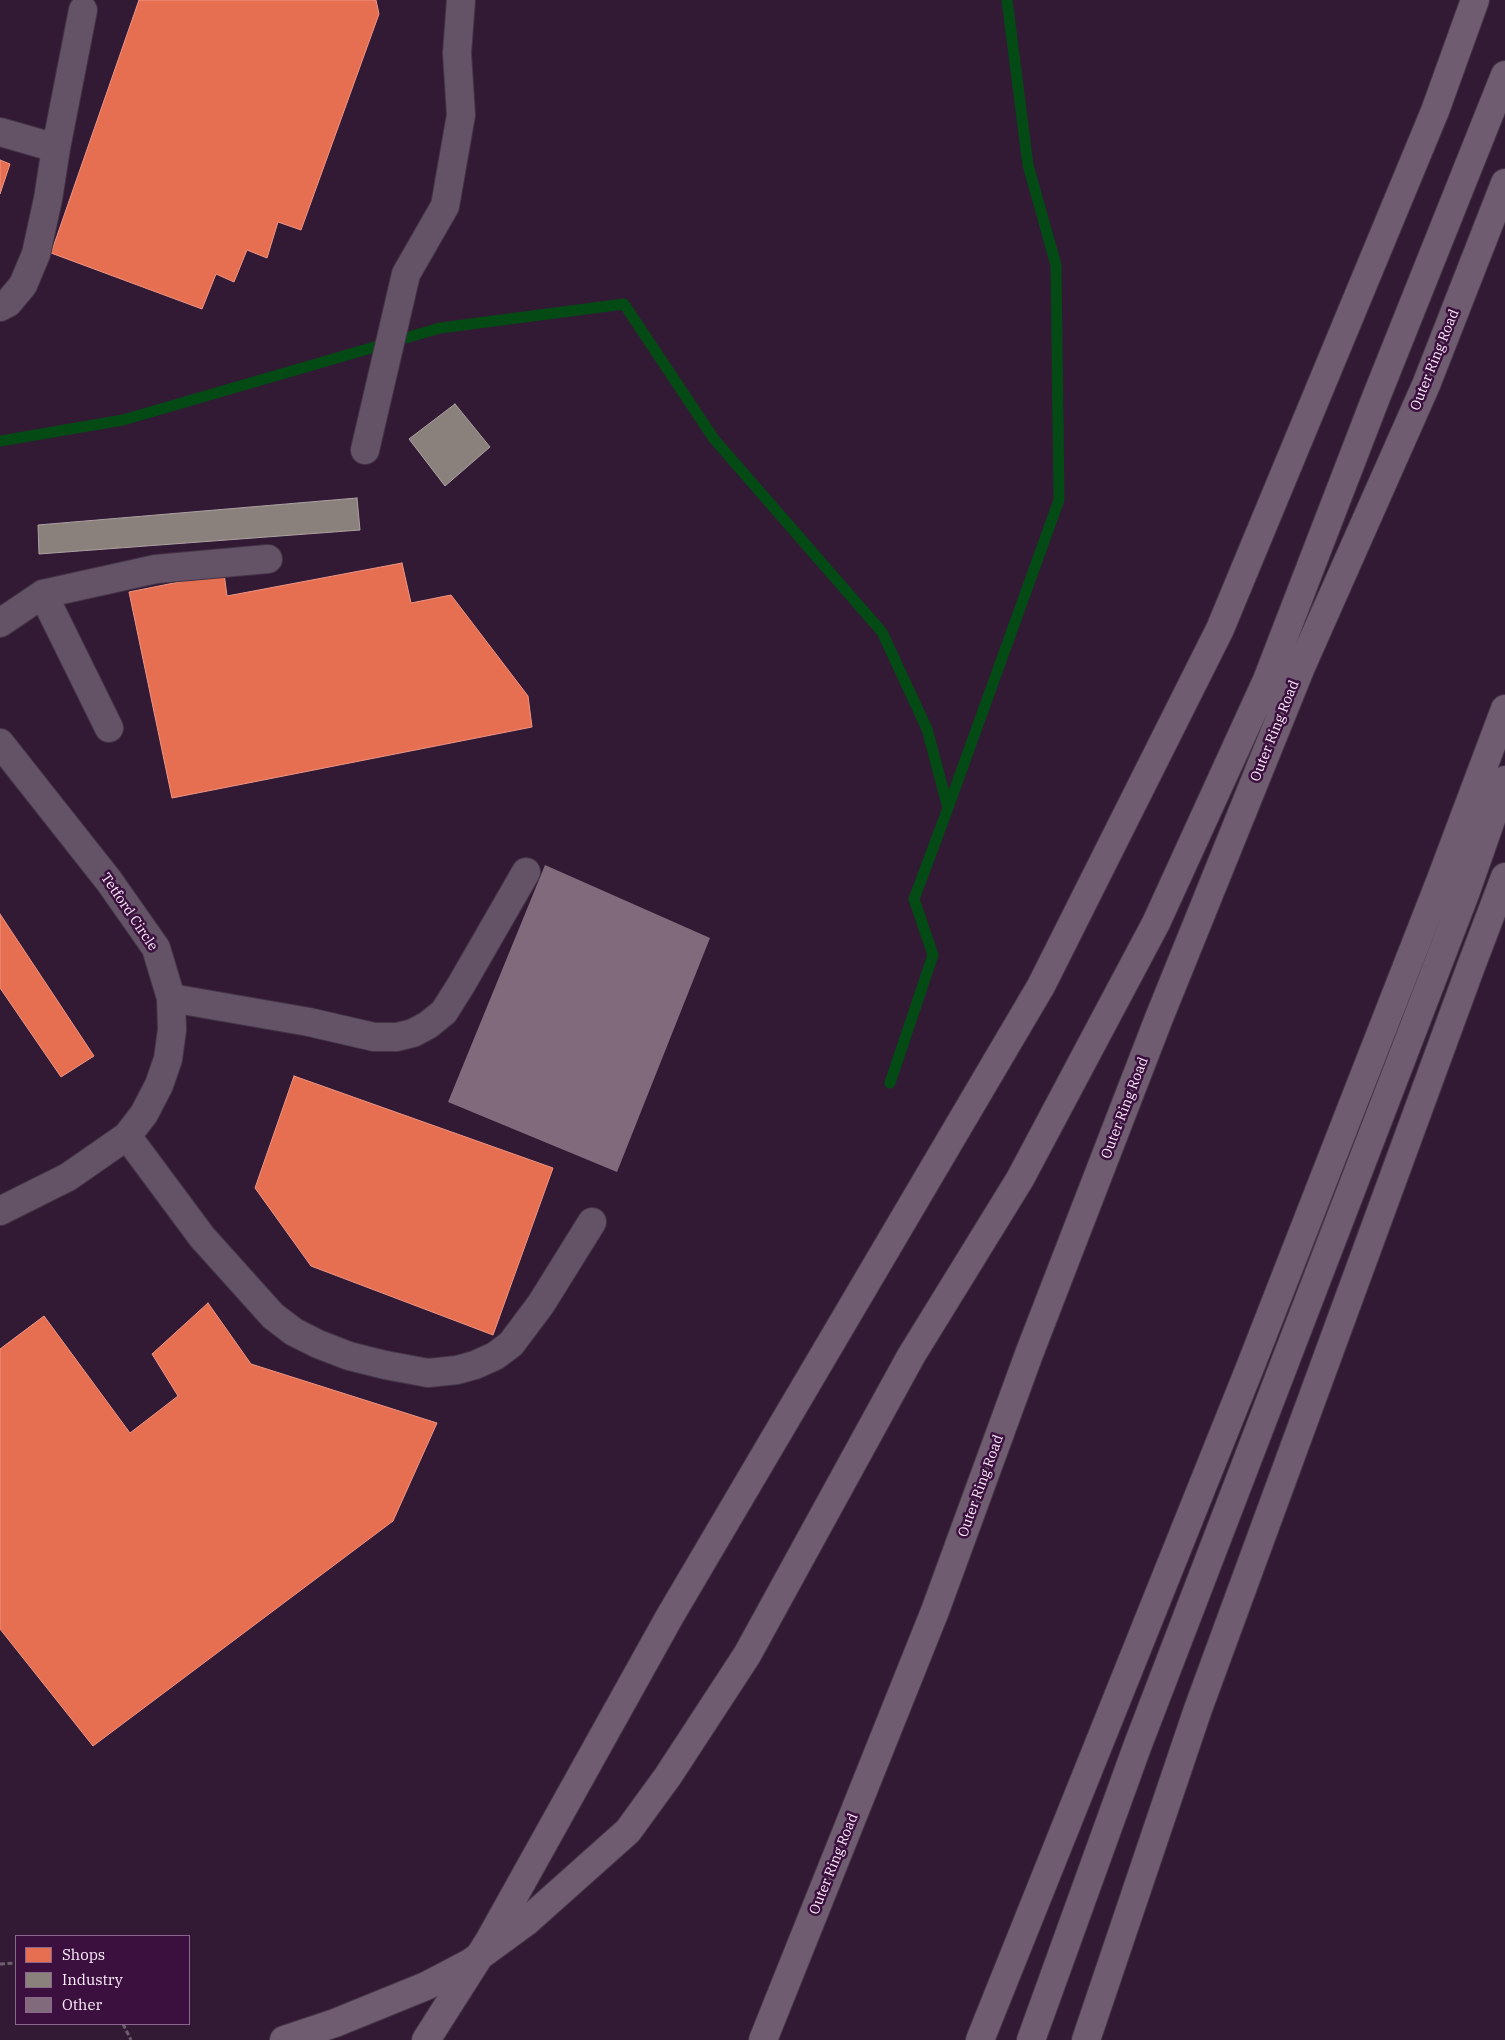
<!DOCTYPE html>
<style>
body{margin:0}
#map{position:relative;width:1505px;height:2040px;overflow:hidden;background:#321a34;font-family:"IBM Plex Serif",serif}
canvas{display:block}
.legend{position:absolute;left:15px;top:1935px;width:175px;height:90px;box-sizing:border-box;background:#3b0f3e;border:1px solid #89688b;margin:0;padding:6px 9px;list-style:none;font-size:15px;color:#feedfe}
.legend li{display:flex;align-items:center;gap:10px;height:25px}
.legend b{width:25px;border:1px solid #89688b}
</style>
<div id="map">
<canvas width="1505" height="2040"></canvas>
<ul class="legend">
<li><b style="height:14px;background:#e76f51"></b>Shops</li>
<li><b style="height:14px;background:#8a817c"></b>Industry</li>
<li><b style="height:14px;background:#826a7d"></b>Other</li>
</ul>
</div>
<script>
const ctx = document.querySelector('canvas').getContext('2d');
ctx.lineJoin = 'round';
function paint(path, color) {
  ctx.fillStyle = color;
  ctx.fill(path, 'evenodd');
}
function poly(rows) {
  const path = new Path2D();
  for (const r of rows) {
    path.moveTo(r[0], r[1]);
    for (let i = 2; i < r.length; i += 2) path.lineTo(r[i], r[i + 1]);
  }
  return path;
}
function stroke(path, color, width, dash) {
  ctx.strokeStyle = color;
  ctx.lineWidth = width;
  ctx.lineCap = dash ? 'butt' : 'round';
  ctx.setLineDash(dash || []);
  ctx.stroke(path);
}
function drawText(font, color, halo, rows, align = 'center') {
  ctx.font = font + ' "IBM Plex Serif",serif';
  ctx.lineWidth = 5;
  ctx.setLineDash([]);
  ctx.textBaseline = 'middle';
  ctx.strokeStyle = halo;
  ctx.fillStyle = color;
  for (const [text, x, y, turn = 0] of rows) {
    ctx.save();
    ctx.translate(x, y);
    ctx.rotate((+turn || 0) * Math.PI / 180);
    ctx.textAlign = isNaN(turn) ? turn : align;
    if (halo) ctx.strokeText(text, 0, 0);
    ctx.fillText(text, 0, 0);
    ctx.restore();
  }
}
const shops = poly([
 [139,0,376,0,379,14,301,230,278,222,267,258,247,250,234,282,216,274,202,309,51,253,139,0],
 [0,160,10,164,0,194,0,160],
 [402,563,411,603,451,595,528,696,532,727,172,798,129,592,224,573,227,596,402,563],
 [0,914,94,1056,61,1077,0,988,0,914],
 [294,1076,553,1168,493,1335,311,1266,255,1188,294,1076],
 [208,1303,251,1364,437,1423,393,1521,93,1746,0,1629,0,1349,44,1316,130,1433,178,1396,152,1354,208,1303]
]);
paint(shops, '#e76f51');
stroke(shops, '#ee9585', 1);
const industry = poly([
 [455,404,490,447,445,486,409,439,455,404],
 [357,498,360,530,39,554,38,525,357,498]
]);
paint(industry, '#8a817c');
stroke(industry, '#ada1a3', 1);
stroke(poly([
 [0,441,123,420,440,328,624,304,714,439,882,632,927,729,948,808,914,899,933,955,890,1083],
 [948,808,1059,500,1056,265,1028,165,1007,0]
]), '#044a15', 11);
paint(poly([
 [545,865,710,938,617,1172,448,1102]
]), '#826a7d');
const minor = poly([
 [0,132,56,148,83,10],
 [0,307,8,303,23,285,36,254,48,199,56,148],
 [365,450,406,274,445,206,461,115,457,53,461,0],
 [43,594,109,728],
 [0,623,43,594,156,569,268,559],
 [0,743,109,881,156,948,171,998,172,1030,168,1059,159,1085,144,1114,127,1136,68,1177,0,1211],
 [171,998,309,1022,374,1037,397,1037,413,1033,428,1025,444,1012,461,985,526,872],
 [127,1136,202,1237,273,1316,294,1332,318,1344,349,1356,385,1365,428,1373,457,1370,475,1365,495,1356,511,1344,541,1304,592,1222]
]);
const highway = poly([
 [284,2040,335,2023,426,1986,470,1963,526,1922,628,1831,668,1776,747,1655,911,1356,1020,1179,1156,923,1267,680,1375,400,1505,75],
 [426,2040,489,1941,670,1616,1041,986,1220,629,1435,111,1475,0],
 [763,2040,935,1611,1029,1354,1159,1018,1301,667,1426,385,1505,183],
 [980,2040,1249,1370,1441,879,1505,709],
 [1031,2040,1137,1747,1465,894,1505,780],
 [1086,2040,1198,1709,1470,969,1505,877]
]);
stroke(minor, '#453447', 30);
stroke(highway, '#453447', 30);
stroke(poly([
 [0,1964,16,1963],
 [123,2024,131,2040]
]), '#6d5d6d', 3, [5, 2.5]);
stroke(minor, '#645366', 28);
stroke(highway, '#6f5c70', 28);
drawText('14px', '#feedfe', '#3b0f3e', [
 ["Outer Ring Road",1435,360,-68],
 ["Outer Ring Road",1275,731,-68],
 ["Tetford Circle",129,912,56],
 ["Outer Ring Road",1125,1108,-69],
 ["Outer Ring Road",981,1486,-70],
 ["Outer Ring Road",834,1864,-68]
]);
</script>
